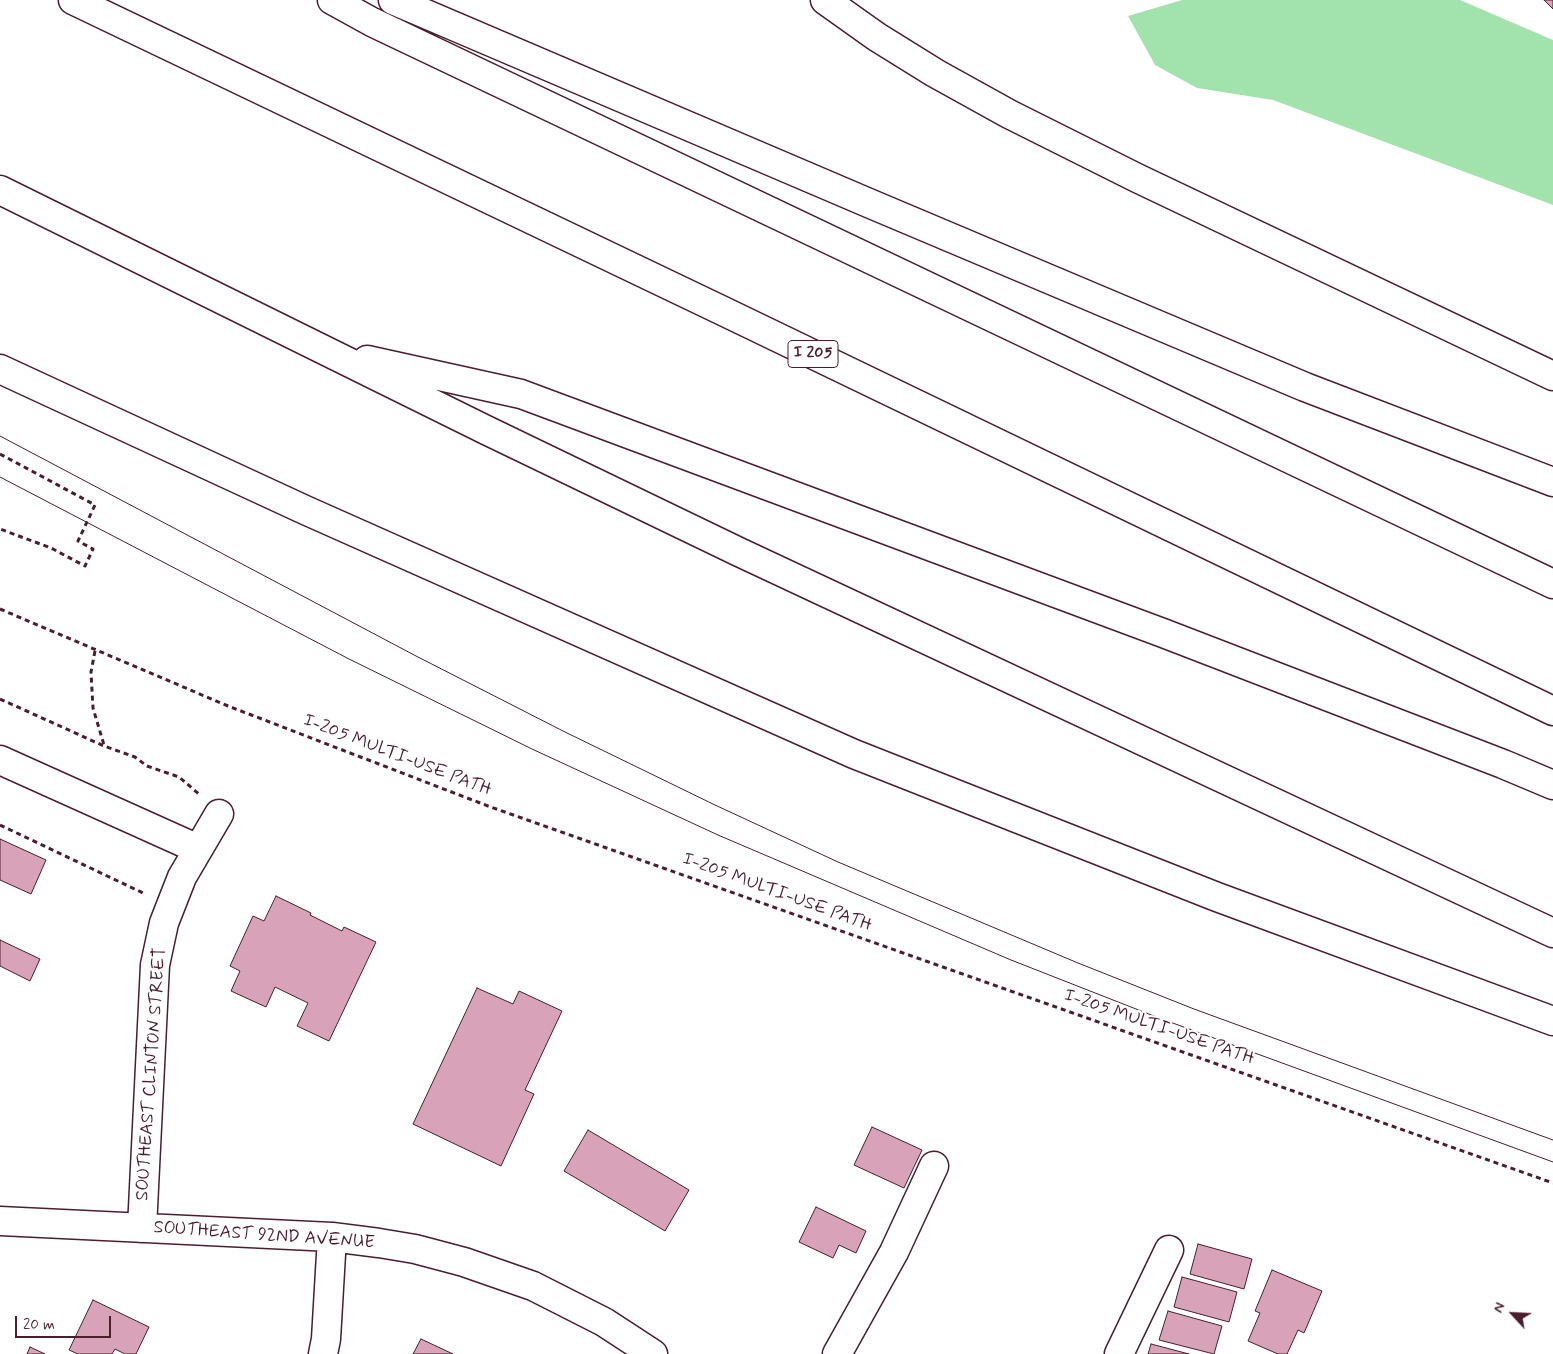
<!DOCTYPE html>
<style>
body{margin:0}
#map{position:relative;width:1553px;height:1354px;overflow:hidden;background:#fff;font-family:Mynerve,sans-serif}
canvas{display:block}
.north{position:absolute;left:1488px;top:1289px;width:50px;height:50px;-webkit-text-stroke:4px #fff;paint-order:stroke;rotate:295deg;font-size:14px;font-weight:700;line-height:20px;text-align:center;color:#4a1f2b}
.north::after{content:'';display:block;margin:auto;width:18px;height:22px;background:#4a1f2b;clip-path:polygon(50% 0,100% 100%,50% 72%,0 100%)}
.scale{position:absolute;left:15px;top:1316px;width:96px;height:22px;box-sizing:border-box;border:2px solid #4a1f2b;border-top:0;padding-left:6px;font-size:15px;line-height:18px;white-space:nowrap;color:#4a1f2b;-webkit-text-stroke:4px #fff;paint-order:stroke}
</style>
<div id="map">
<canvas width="1553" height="1354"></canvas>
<div class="north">N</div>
<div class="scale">20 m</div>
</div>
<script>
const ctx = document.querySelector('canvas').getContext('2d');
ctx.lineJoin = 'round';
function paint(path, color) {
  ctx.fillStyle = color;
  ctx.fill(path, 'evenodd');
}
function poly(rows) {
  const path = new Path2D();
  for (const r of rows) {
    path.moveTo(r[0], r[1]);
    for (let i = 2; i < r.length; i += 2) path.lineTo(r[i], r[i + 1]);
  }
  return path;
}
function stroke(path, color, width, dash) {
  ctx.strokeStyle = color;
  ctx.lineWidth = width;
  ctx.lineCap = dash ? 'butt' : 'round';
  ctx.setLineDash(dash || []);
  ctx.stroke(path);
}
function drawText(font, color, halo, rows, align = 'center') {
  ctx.font = font + ' Mynerve,sans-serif';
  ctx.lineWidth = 4;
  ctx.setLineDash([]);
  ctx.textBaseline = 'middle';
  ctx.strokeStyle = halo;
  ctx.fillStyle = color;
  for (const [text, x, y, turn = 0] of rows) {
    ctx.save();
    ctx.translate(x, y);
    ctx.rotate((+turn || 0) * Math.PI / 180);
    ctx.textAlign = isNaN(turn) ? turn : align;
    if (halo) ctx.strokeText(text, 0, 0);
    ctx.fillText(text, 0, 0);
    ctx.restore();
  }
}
paint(poly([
 [1182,0,1460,0,1553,40,1553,205,1273,100,1197,88,1155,65,1128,16]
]), '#a2e3ad');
const building = poly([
 [1544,0,1553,0,1553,9,1544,0],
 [0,839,46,860,31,894,0,880,0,839],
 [276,896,311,913,310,915,342,931,344,927,376,942,329,1041,297,1026,308,1003,275,987,266,1007,231,991,240,971,230,966,253,916,264,921,276,896],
 [0,940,40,959,30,981,0,966,0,940],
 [477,988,513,1004,519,991,562,1011,525,1090,534,1094,501,1166,413,1124,477,988],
 [872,1127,922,1150,904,1188,854,1165,872,1127],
 [588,1130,689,1190,665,1231,564,1171,588,1130],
 [816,1207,866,1231,856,1253,839,1245,833,1258,799,1242,816,1207],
 [1198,1244,1252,1259,1244,1289,1190,1274,1198,1244],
 [1272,1270,1322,1291,1304,1333,1298,1330,1287,1354,1278,1354,1248,1341,1260,1313,1255,1311,1272,1270],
 [1182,1277,1237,1292,1229,1322,1174,1307,1182,1277],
 [93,1300,149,1327,136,1354,125,1354,115,1349,112,1354,78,1354,69,1350,93,1300],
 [1168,1311,1222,1326,1214,1354,1159,1340,1168,1311],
 [421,1339,453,1354,413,1354,421,1339],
 [1151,1344,1189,1354,1148,1354,1151,1344],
 [30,1347,45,1354,27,1354,30,1347]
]);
paint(building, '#d8a2b8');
stroke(building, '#4a1f2b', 1);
const minor = poly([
 [0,760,198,849],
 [0,1221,332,1237,379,1243,415,1249,464,1262,533,1286,604,1322,653,1354],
 [142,1228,155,965,164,923,182,877,219,814],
 [323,1354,326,1339,332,1237],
 [837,1354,894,1252,934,1166],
 [1119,1354,1169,1250]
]);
const highway = poly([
 [73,0,723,311,1553,711],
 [332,0,372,22,1553,584],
 [393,0,871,204,1305,387,1553,482],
 [825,0,877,37,935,73,1009,114,1137,178,1553,376],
 [0,190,486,430,739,552,1553,933],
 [367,360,521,394,1163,633,1503,764,1553,785],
 [0,369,305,510,854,754,1217,897,1553,1021]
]);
stroke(minor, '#4a1f2b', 31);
stroke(highway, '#4a1f2b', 31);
stroke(poly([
 [0,454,95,505,78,541,93,549,85,566,51,548,0,529],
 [0,609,228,706,488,806,1553,1183],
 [95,651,91,672,93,708,104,745],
 [0,699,104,746,135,757,147,766,179,777,199,794],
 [0,825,143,893]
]), '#4a1f2b', 3, [5, 4]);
stroke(minor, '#fff', 28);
stroke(highway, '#fff', 28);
stroke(poly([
 [0,436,416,656,565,732,715,805,838,862,1078,963,1194,1009,1553,1140],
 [0,477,349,659,532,749,718,835,1011,960,1159,1018,1553,1162]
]), '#4a1f2b', 1);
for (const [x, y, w] of [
 [813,354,50]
]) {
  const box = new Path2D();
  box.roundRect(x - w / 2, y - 13.5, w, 27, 4);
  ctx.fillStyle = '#fff';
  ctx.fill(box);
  stroke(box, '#4a1f2b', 1);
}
drawText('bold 16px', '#4a1f2b', null, [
 ["I 205",813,354]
]);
drawText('18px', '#4a1f2b', '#fff', [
 ["I-205 MULTI-USE PATH",397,756,21],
 ["I-205 MULTI-USE PATH",777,893,20],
 ["I-205 MULTI-USE PATH",1159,1028,19],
 ["SOUTHEAST CLINTON STREET",152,1074,-86],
 ["SOUTHEAST 92ND AVENUE",264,1236,4]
]);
</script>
